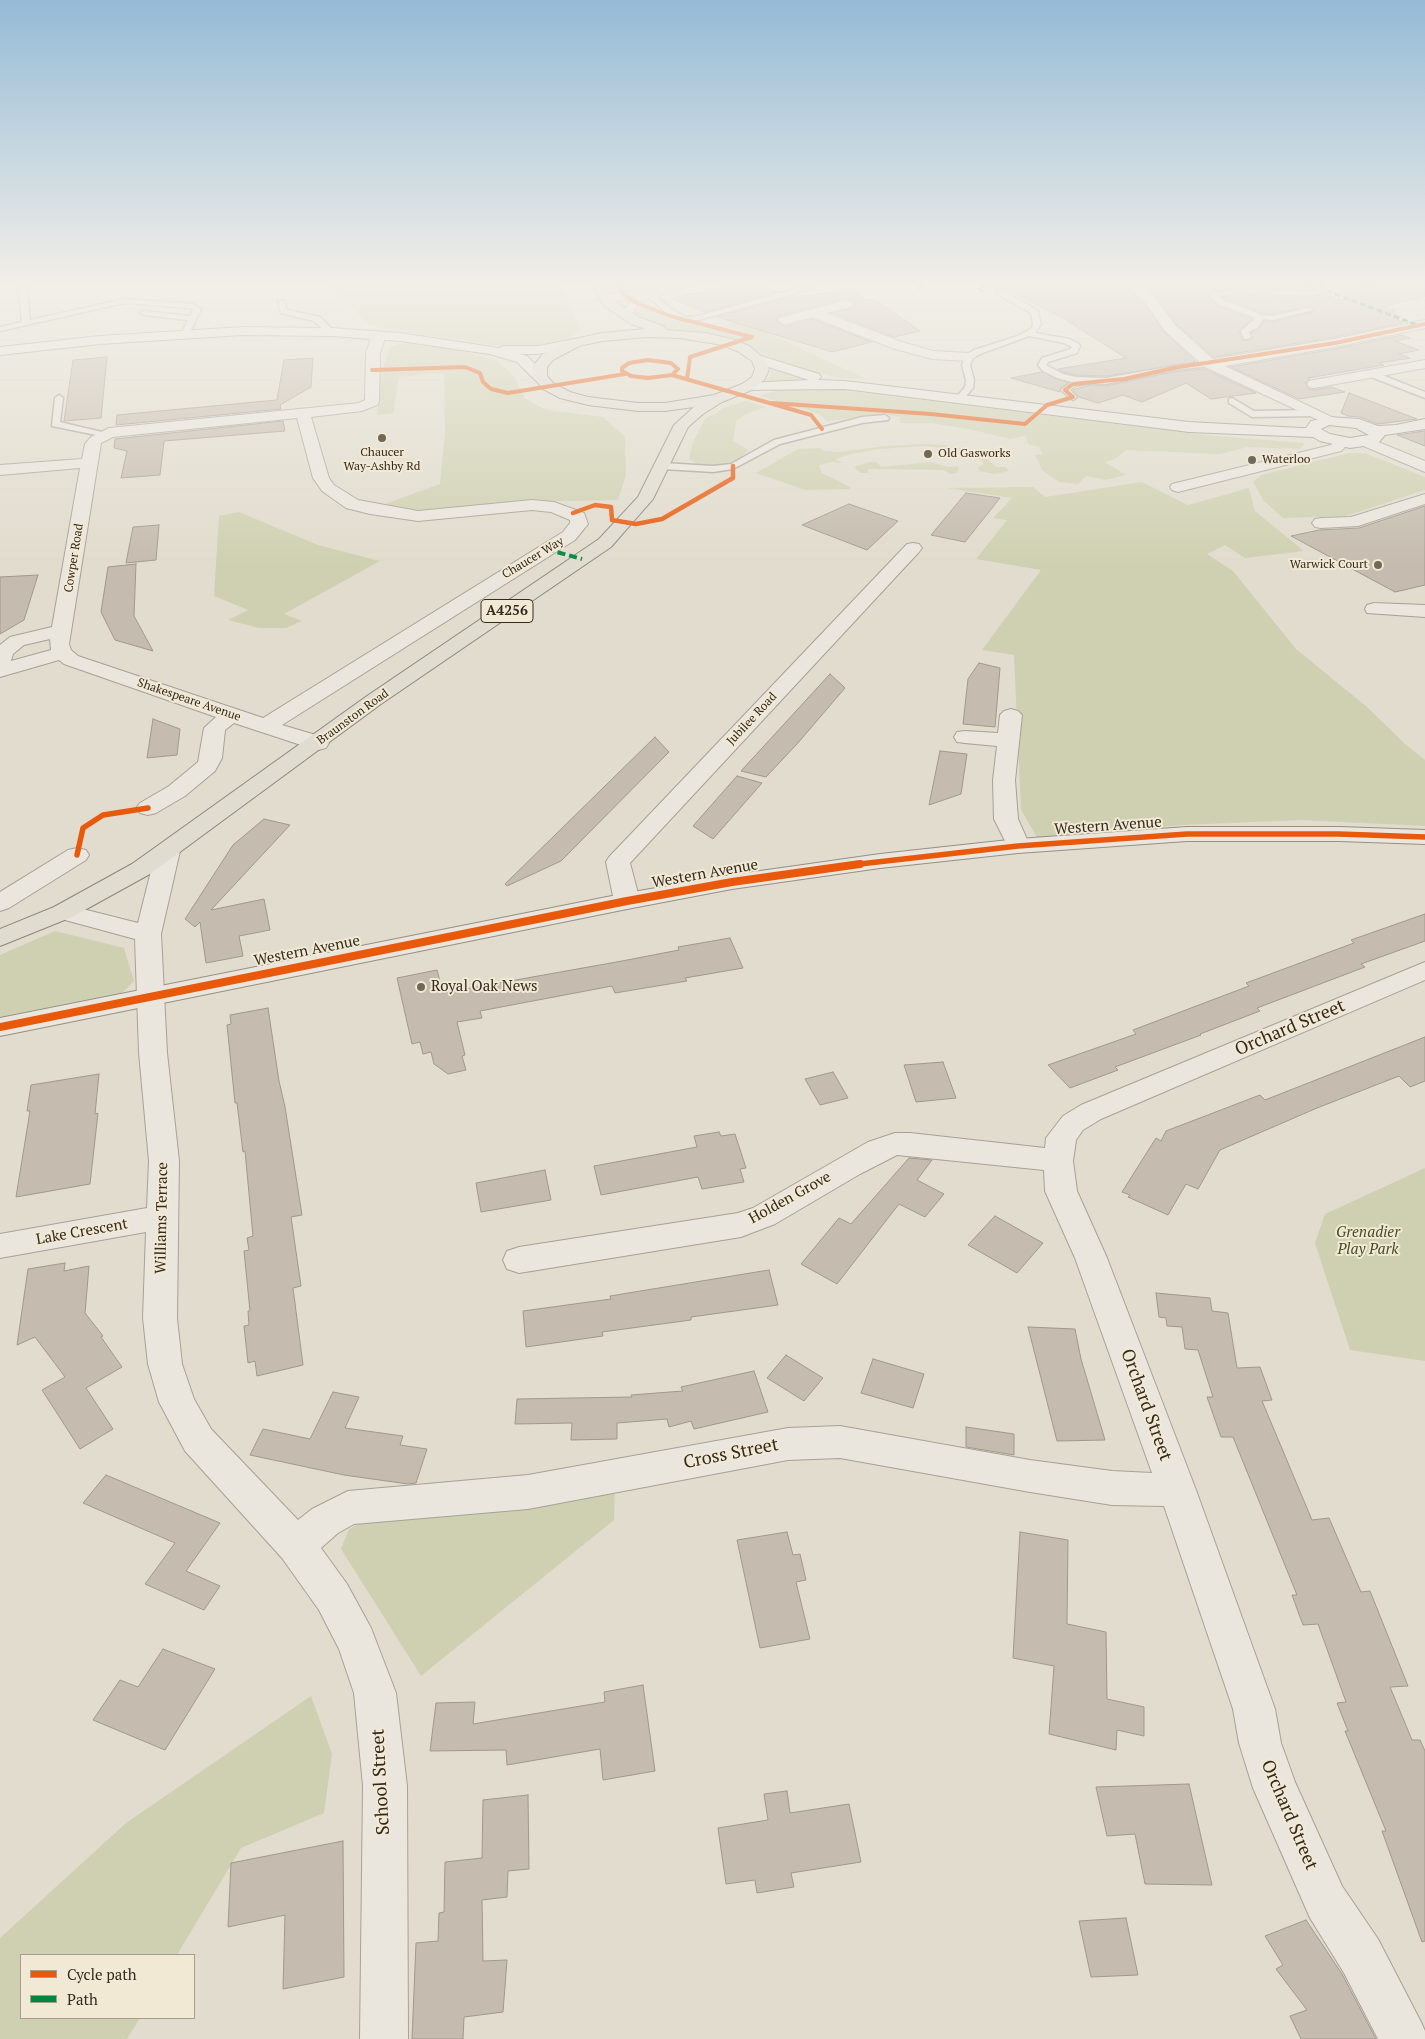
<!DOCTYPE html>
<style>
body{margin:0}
#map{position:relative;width:1425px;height:2039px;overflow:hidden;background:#e1dccd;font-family:"PT Serif",serif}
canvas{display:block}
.legend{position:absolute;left:20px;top:1954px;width:175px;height:65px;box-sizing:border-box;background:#f2e9d4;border:1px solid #a69d8c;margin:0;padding:6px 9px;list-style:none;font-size:15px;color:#342a1f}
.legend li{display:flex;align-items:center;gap:10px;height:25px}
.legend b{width:25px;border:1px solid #a69d8c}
</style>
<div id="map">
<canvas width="1425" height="2039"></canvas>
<ul class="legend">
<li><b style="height:6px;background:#e8590c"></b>Cycle path</li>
<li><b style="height:6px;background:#00873e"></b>Path</li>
</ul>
</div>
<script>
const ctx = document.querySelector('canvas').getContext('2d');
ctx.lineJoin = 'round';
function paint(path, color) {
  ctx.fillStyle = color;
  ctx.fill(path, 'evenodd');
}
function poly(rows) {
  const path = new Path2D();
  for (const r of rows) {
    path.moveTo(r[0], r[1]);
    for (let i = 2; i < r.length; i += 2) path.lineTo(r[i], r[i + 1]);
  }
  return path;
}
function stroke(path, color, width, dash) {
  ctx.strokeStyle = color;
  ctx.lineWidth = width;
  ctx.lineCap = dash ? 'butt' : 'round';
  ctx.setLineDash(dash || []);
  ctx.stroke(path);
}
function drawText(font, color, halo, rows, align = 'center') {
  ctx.font = font + ' "PT Serif",serif';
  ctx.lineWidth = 4;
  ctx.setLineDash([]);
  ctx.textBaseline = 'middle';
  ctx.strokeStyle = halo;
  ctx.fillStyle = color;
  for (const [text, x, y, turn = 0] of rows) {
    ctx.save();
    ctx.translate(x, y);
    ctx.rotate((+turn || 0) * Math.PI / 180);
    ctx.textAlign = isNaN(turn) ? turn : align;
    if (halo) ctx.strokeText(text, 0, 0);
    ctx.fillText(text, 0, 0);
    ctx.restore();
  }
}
paint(poly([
 [325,281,561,281,579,329,570,339,547,346,521,349,379,328,368,324],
 [600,281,646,281,661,285,657,289,611,295,605,292],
 [647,301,660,314,671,319,738,335,745,332,724,326,731,323,767,325,772,335,866,379,841,378,816,373,764,355,747,346,725,338,656,327,642,321,636,314,635,307],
 [416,343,457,350,497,361,513,375,525,398,546,410,603,417,625,437,626,475,618,500,512,502,456,509,409,510,382,505,440,484,445,432,444,375,437,373,399,377,393,413,377,415,381,375,390,347,399,344],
 [771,369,793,376,810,381,765,383,770,376],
 [801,388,836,389,1205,435,1305,443,1300,449,1247,447,1220,454,1126,450,1115,459,1105,462,1126,475,1106,480,1086,476,1078,484,1059,482,1042,470,1035,455,1042,454,1039,447,1028,444,1026,436,1010,439,968,429,931,423,900,423,900,417,883,414,827,421,819,414,759,396,777,390],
 [745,401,766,407,746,414,736,421,733,441,749,450,737,460,720,466,699,465,689,459,692,444,705,419,723,408],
 [924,444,946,445,967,449,982,454,996,467,1006,467,1009,471,995,474,979,471,978,467,984,464,981,460,951,449,926,446,879,449,851,454,835,459,843,463,842,463,833,462,819,465,822,473,850,487,850,489,805,490,756,473,798,449,820,448,825,451,839,452,884,446],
 [1349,453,1365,453,1425,477,1425,490,1346,516,1283,518,1263,500,1253,482,1261,475],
 [869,462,877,462,881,467,931,462,948,467,958,466,959,469,957,473,950,474,944,470,868,469,868,473,861,473,854,467],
 [1142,482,1188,505,1249,488,1255,511,1304,551,1245,558,1225,545,1207,554,1233,571,1296,649,1367,707,1405,744,1425,760,1425,826,1301,820,1181,825,1038,839,1021,810,1014,655,982,650,1041,570,976,559,1007,520,993,518,1012,498,947,488,1033,487,1045,497],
 [239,512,318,545,380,561,284,614,302,621,286,628,259,628,228,620,248,610,214,596,219,516],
 [55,931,124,948,134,981,119,996,0,1019,0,955],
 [1425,1168,1425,1361,1350,1350,1315,1243,1325,1214],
 [615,1488,614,1520,421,1676,341,1549,349,1529,366,1520],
 [311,1696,332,1754,324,1813,241,1848,177,1955,21,1955,21,2018,140,2018,127,2039,0,2039,0,1938,126,1823]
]), '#cfd0b1');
const building = poly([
 [983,281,1120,281,1144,303,1164,332,1196,362,1106,376,1076,375,1064,372,1058,369,1126,358,1063,318,1004,288,998,288,983,281],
 [1139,281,1303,281,1315,289,1308,290,1238,287,1208,294,1217,306,1252,319,1239,331,1244,341,1252,339,1251,333,1259,329,1264,321,1272,322,1313,312,1315,309,1309,306,1272,314,1262,313,1223,297,1238,295,1308,298,1325,294,1336,301,1345,301,1349,296,1342,291,1397,281,1425,281,1425,296,1378,308,1399,316,1393,317,1403,323,1335,337,1214,357,1176,324,1154,295,1139,281],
 [750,282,778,292,704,312,671,298,750,282],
 [844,291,856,291,866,300,874,299,920,331,894,337,832,313,853,308,855,303,847,298,779,316,776,320,785,327,812,319,872,342,832,352,717,317,791,297,844,291],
 [1402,335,1410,338,1395,341,1419,350,1399,354,1410,358,1379,363,1384,365,1308,378,1310,379,1305,383,1309,389,1314,390,1331,387,1345,392,1299,399,1231,367,1335,349,1402,335],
 [107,357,101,418,64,421,73,360,107,357],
 [313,358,311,387,280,405,281,409,116,425,117,415,277,400,284,360,313,358],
 [1204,369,1256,393,1211,399,1186,383,1142,402,1123,395,1098,403,1079,397,1073,390,1090,385,1106,386,1173,372,1204,369],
 [1042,372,1068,383,1060,388,1060,392,1011,378,1042,372],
 [1349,393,1417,419,1378,424,1360,417,1348,416,1341,413,1349,393],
 [283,421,285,431,164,441,160,475,121,478,127,451,114,448,115,439,283,421],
 [1425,431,1425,446,1397,435,1425,431],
 [966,493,1000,498,965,542,931,535,966,493],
 [849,504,898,521,867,550,802,525,849,504],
 [1425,506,1425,585,1395,592,1291,536,1319,530,1359,528,1425,506],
 [159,525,156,560,126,563,133,527,159,525],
 [136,564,134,616,153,651,115,640,101,612,108,567,136,564],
 [38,575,24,620,0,634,0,577,38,575],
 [979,663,1000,668,995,727,963,724,968,679,979,663],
 [830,674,845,688,797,744,766,777,741,771,830,674],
 [153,719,180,729,177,755,147,758,153,719],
 [655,737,669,752,561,861,507,886,505,884,655,737],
 [940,751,967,754,961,794,929,805,940,751],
 [737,776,762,783,713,839,693,826,737,776],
 [264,819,290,825,211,910,264,899,270,930,239,936,243,956,206,963,200,922,195,927,185,919,233,845,264,819],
 [1425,914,1425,941,1361,964,1365,967,1257,1008,1260,1011,1200,1034,1201,1035,1115,1067,1118,1070,1070,1088,1048,1065,1136,1034,1133,1030,1249,986,1246,983,1354,943,1351,940,1425,914],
 [730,938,743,968,685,978,687,981,615,993,612,986,480,1011,482,1018,457,1022,465,1055,462,1056,466,1070,448,1074,434,1064,431,1052,423,1054,420,1042,412,1044,397,978,437,970,443,993,622,961,679,950,678,947,730,938],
 [268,1008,279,1081,285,1107,302,1215,291,1217,301,1286,293,1288,303,1365,257,1376,255,1361,248,1363,244,1326,249,1325,248,1311,250,1311,244,1251,249,1250,247,1238,253,1236,245,1151,243,1152,237,1103,235,1103,227,1025,231,1024,230,1015,268,1008],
 [1425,1037,1425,1081,1410,1087,1399,1076,1317,1108,1220,1150,1198,1189,1186,1184,1168,1215,1128,1197,1130,1195,1122,1192,1156,1138,1161,1141,1166,1131,1260,1095,1265,1100,1425,1037],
 [943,1062,956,1098,916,1102,904,1065,943,1062],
 [833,1072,848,1098,820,1105,805,1079,833,1072],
 [99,1074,95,1114,98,1113,90,1184,16,1197,30,1111,27,1111,31,1085,99,1074],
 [719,1132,721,1136,735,1134,746,1168,740,1169,744,1182,702,1189,698,1177,601,1195,594,1166,697,1147,694,1136,719,1132],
 [909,1158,932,1160,917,1180,944,1194,925,1217,899,1204,837,1284,801,1264,839,1218,851,1224,909,1158],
 [545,1170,551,1200,481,1212,476,1183,545,1170],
 [995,1216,1043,1243,1017,1273,968,1245,995,1216],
 [65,1263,64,1271,89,1266,85,1313,103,1336,101,1337,122,1367,86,1388,113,1429,80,1449,42,1390,65,1377,35,1337,17,1345,28,1269,65,1263],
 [769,1270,778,1305,691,1317,691,1320,602,1332,603,1336,526,1347,523,1311,611,1299,610,1296,769,1270],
 [1156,1293,1210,1298,1212,1311,1228,1313,1237,1368,1260,1367,1272,1400,1262,1401,1312,1520,1329,1518,1361,1592,1370,1591,1408,1686,1390,1687,1412,1740,1420,1740,1425,1751,1425,1941,1422,1942,1382,1831,1386,1831,1345,1731,1348,1731,1337,1703,1346,1702,1318,1624,1303,1625,1292,1595,1297,1595,1233,1437,1221,1437,1207,1397,1213,1397,1198,1350,1185,1349,1182,1327,1167,1326,1166,1318,1159,1317,1156,1293],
 [1028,1327,1075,1329,1081,1359,1105,1440,1057,1441,1028,1327],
 [786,1355,823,1378,804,1401,767,1378,786,1355],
 [873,1359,924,1374,913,1408,861,1393,873,1359],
 [754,1371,768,1412,694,1429,691,1421,669,1427,667,1419,617,1423,617,1439,571,1440,572,1423,515,1424,517,1399,632,1397,631,1395,683,1391,681,1387,754,1371],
 [333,1392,359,1397,345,1428,403,1436,400,1445,427,1449,416,1483,408,1484,344,1475,250,1455,263,1429,310,1439,333,1392],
 [966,1427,1014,1434,1014,1455,966,1447,966,1427],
 [106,1475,220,1523,186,1571,220,1586,204,1610,145,1584,175,1543,83,1503,106,1475],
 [787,1532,793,1555,800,1554,806,1580,796,1582,810,1639,760,1648,737,1540,787,1532],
 [1020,1532,1068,1540,1067,1624,1106,1632,1107,1699,1144,1707,1144,1736,1117,1730,1116,1750,1049,1734,1054,1666,1013,1658,1020,1532],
 [163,1649,215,1669,165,1750,93,1720,120,1680,138,1687,163,1649],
 [643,1685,655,1771,603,1780,600,1749,507,1765,506,1750,430,1751,436,1703,475,1702,473,1724,605,1702,604,1692,643,1685],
 [1189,1784,1212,1885,1145,1884,1135,1834,1107,1836,1096,1787,1189,1784],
 [787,1791,790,1813,849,1804,861,1862,791,1873,794,1887,757,1893,755,1880,726,1884,718,1828,768,1820,764,1794,787,1791],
 [528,1795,529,1869,508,1871,507,1897,482,1900,483,1961,507,1960,503,2012,464,2017,463,2039,412,2039,416,1943,438,1941,439,1913,444,1912,445,1862,482,1858,483,1800,528,1795],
 [343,1841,344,1977,283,1989,285,1915,228,1927,231,1863,343,1841],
 [1126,1918,1138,1975,1091,1977,1079,1921,1126,1918],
 [1306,1920,1342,1974,1376,2039,1301,2039,1290,2016,1307,2010,1276,1969,1283,1965,1265,1936,1306,1920]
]);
paint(building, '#c5bbae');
stroke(building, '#a1988d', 1);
stroke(poly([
 [1341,296,1396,317]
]), '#beb8aa', 14, [14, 7]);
const lane = poly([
 [18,281,26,281,30,320,124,299,193,304,201,309,189,334,185,336,181,334,188,320,144,315,140,313,144,311,190,316,193,310,191,308,124,303,0,331,0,327,22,322,18,281],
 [1364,281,1381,281,1308,296,1238,293,1219,296,1224,300,1262,315,1272,316,1309,308,1313,310,1272,320,1263,319,1258,327,1249,332,1251,337,1247,339,1244,339,1241,331,1256,318,1218,304,1209,295,1238,289,1308,292,1364,281],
 [809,285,812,285,812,289,698,320,685,321,668,315,650,298,638,303,631,318,624,316,626,308,632,299,658,290,662,292,658,295,658,298,674,311,686,317,698,316,809,285],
 [997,290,1003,290,1037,310,1041,324,1035,333,1069,339,1079,344,1080,346,1077,353,1048,362,1046,365,1063,374,1076,377,1106,378,1173,366,1210,362,1214,364,1210,366,1173,370,1106,384,1090,383,1075,386,1070,390,1077,397,1073,400,1061,390,1072,382,1057,378,1043,371,1038,365,1042,358,1071,349,1072,347,1064,343,1029,336,980,354,973,358,970,365,974,380,973,388,961,402,955,402,954,400,965,387,966,380,962,365,966,355,974,350,1018,336,1032,328,1033,324,1031,313,997,294,997,290],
 [278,301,284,301,287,310,320,317,335,332,328,334,314,321,281,313,278,301],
 [1366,371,1372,371,1425,392,1425,398,1366,375,1366,371],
 [59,395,63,398,60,422,106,433,106,437,52,426,55,398,59,395],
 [1232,398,1254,411,1313,410,1317,413,1313,416,1252,417,1229,403,1229,399,1232,398],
 [885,415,889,418,888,420,862,423,780,444,733,469,713,472,663,469,658,466,663,463,713,466,731,464,774,440,862,417,885,415]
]);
const street = poly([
 [679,281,698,281,696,284,658,296,604,303,598,299,604,295,656,289,679,281],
 [1122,281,1136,281,1153,296,1175,325,1213,359,1335,339,1425,320,1425,328,1335,347,1225,366,1334,418,1336,421,1334,424,1329,425,1205,367,1165,331,1145,302,1122,281],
 [1305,281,1321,281,1347,296,1345,299,1337,299,1305,281],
 [847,300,851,301,853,304,851,307,826,313,902,342,933,351,969,353,976,357,969,361,932,359,892,348,812,317,784,325,778,321,779,318,847,300],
 [379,331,386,335,380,353,379,402,377,405,362,411,311,417,329,478,334,485,358,500,418,511,532,500,554,502,584,513,588,524,575,540,282,725,326,738,329,743,326,748,318,750,310,748,234,723,225,730,222,758,215,771,185,796,156,813,148,815,140,813,136,808,140,803,169,786,198,762,204,728,216,717,64,664,59,660,0,677,0,645,10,637,52,627,80,468,0,475,0,465,82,459,85,444,91,437,109,428,359,403,365,400,366,353,372,335,379,331],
 [297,418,313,478,322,491,346,508,370,514,418,521,532,510,551,512,570,520,570,523,563,532,263,718,78,656,71,650,69,644,101,443,113,437,122,436,297,418],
 [50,639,51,650,11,661,13,654,24,645,50,639],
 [1425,360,1425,368,1314,388,1309,387,1307,384,1309,381,1314,380,1425,360],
 [1342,437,1347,439,1350,442,1341,451,1178,492,1172,490,1170,487,1172,484,1331,445,1337,439,1342,437],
 [1366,437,1425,461,1425,472,1361,445,1358,442,1361,439,1366,437],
 [1425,494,1425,504,1358,526,1321,528,1315,527,1312,523,1315,519,1321,518,1351,517,1425,494],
 [913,543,919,544,922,548,919,552,630,863,640,901,636,906,627,909,618,906,614,901,606,862,609,857,907,544,913,543],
 [1374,603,1425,605,1425,617,1367,613,1365,609,1367,605,1374,603],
 [1011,709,1018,711,1022,715,1015,780,1018,819,1030,846,1026,851,1018,853,1010,851,994,819,993,780,997,746,965,743,957,742,954,737,957,732,965,731,998,733,1000,715,1004,711,1011,709],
 [168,844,176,846,180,851,161,934,167,1053,179,1161,177,1318,182,1364,194,1399,211,1429,298,1520,312,1509,348,1491,528,1475,788,1428,840,1426,1030,1460,1112,1471,1152,1473,1075,1258,1045,1191,1044,1170,897,1155,860,1174,775,1224,741,1237,519,1273,507,1269,503,1260,507,1251,519,1247,738,1213,753,1208,868,1142,895,1133,910,1133,1045,1148,1046,1138,1063,1116,1081,1105,1425,962,1425,980,1101,1119,1083,1130,1076,1140,1073,1161,1077,1191,1107,1258,1196,1490,1275,1709,1281,1743,1295,1782,1342,1886,1378,1939,1421,2022,1425,2031,1425,2039,1378,2039,1344,1973,1310,1918,1253,1788,1239,1743,1233,1709,1164,1506,1112,1505,1030,1492,840,1458,788,1460,528,1509,354,1524,338,1533,321,1548,347,1584,371,1628,396,1693,407,1786,408,2039,360,2039,363,1786,354,1693,339,1649,319,1610,282,1558,185,1451,159,1402,148,1364,143,1318,146,1232,0,1258,0,1234,147,1208,149,1161,139,1053,135,939,54,917,50,912,54,907,63,904,138,923,156,851,160,846,168,844],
 [77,848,86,850,89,855,86,860,9,908,0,911,0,892,68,850,77,848]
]);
const secondary = poly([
 [242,327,331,328,400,333,499,348,504,346,538,346,575,339,582,343,580,346,538,354,519,354,527,356,545,374,547,377,545,380,540,381,535,380,517,362,489,354,400,341,331,336,242,335,100,344,0,355,0,347,100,336,242,327],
 [758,355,819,374,821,377,818,380,845,381,1189,422,1300,428,1306,428,1311,421,1329,417,1359,419,1378,426,1396,425,1425,419,1425,429,1385,435,1379,442,1371,445,1350,448,1320,441,1313,437,1189,432,845,389,742,390,740,387,742,384,747,383,809,380,753,362,751,359,753,356,758,355],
 [1329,425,1356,428,1369,435,1350,438,1330,434,1321,429,1329,425],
 [1187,827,1339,827,1425,830,1425,844,1339,841,1187,841,1018,853,880,868,732,889,627,909,0,1036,0,1018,627,893,732,875,880,854,1018,839,1187,827]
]);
const primary = poly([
 [589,281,601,281,612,300,641,318,665,327,666,330,705,333,732,339,749,346,765,359,769,369,765,379,752,390,722,402,703,414,688,427,653,499,611,547,381,704,150,874,72,917,0,946,0,929,54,907,132,864,367,696,599,539,638,497,674,425,694,407,665,411,638,411,588,405,560,398,543,389,533,377,533,366,543,354,570,340,602,333,646,329,631,324,603,305,589,281],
 [648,337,679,338,723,345,739,352,752,361,755,369,752,377,742,384,714,395,665,403,638,403,588,397,570,392,553,383,547,376,547,367,553,360,579,346,602,341,648,337]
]);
stroke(lane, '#a7a196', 3);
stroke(street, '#a7a196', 2);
stroke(secondary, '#969086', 2);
stroke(primary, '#8c877d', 2);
paint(lane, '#eae6de');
paint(street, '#eae6de');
paint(secondary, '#eae6de');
paint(primary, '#e1dcd0');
stroke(poly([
 [1311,281,1333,293,1417,325],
 [919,290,921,284],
 [983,292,978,287,1016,281]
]), '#00873e', 3, [6, 3]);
stroke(poly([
 [546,549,582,559]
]), '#00873e', 4, [8, 4]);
stroke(poly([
 [616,281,623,294,637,303,670,316,752,337,690,357,687,379],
 [648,360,671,363,678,369,672,375,648,378,631,376,622,371,622,368,629,363,648,360],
 [372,370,465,367,480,373,483,382,491,389,508,393,625,374],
 [672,375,811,415,822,429],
 [772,403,931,414,1025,424,1047,405,1073,397,1065,390,1073,384,1124,379,1173,368,1335,343,1425,324]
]), '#e8590c', 4);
stroke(poly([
 [573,513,595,505,611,507,612,520,636,524,662,519,733,478,733,466]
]), '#e8590c', 4.5);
stroke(poly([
 [77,855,83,828,103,815,148,808],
 [851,865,1018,846,1187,834,1339,834,1425,837]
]), '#e8590c', 5.5);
stroke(poly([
 [0,1027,627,901,732,882,860,864]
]), '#e8590c', 8);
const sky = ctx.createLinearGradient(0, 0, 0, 567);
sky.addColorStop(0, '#95bbd7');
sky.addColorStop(0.5, '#f2efe8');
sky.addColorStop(1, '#f2efe800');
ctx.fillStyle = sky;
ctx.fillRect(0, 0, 1425, 567);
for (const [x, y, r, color] of [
 [382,438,5,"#71685c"],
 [928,454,5,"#71685c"],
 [1252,460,5,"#71685c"],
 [1378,565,5,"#71685c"],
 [421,987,5,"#71685c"]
]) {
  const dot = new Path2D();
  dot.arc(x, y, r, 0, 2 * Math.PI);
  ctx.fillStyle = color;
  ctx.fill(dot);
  stroke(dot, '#f2e9d4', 2);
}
drawText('12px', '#342a1f', '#f2e9d4', [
 ["Chaucer",382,453,"center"],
 ["Way-Ashby Rd",382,467,"center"],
 ["Old Gasworks",938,454],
 ["Waterloo",1262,460],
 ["Warwick Court",1368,565,"right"]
], 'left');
drawText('12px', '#342a1f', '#f2e9d4', [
 ["Cowper Road",74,558,-81],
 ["Chaucer Way",533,558,-31],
 ["Shakespeare Avenue",189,700,19],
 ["Braunston Road",353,717,-36],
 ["Jubilee Road",752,719,-47]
]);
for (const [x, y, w] of [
 [507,611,52]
]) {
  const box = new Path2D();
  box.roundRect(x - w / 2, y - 11.5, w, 23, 4);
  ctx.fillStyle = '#f2e9d4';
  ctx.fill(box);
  stroke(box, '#342a1f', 1);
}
drawText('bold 14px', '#342a1f', null, [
 ["A4256",507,611]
]);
drawText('15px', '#342a1f', '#f2e9d4', [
 ["Western Avenue",1108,826,-4],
 ["Western Avenue",705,874,-10],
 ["Western Avenue",307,951,-11],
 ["Holden Grove",790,1198,-29],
 ["Williams Terrace",162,1218,-89],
 ["Lake Crescent",82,1232,-10]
]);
drawText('15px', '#342a1f', '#f2e9d4', [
 ["Royal Oak News",431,987]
], 'left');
drawText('italic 15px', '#444e28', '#f2e9d4', [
 ["Grenadier",1368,1233],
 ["Play Park",1368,1250]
]);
drawText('18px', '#342a1f', '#f2e9d4', [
 ["Orchard Street",1290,1028,-23],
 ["Orchard Street",1146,1405,70],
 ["Cross Street",731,1454,-11],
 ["School Street",381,1782,-93],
 ["Orchard Street",1289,1815,67]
]);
</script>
